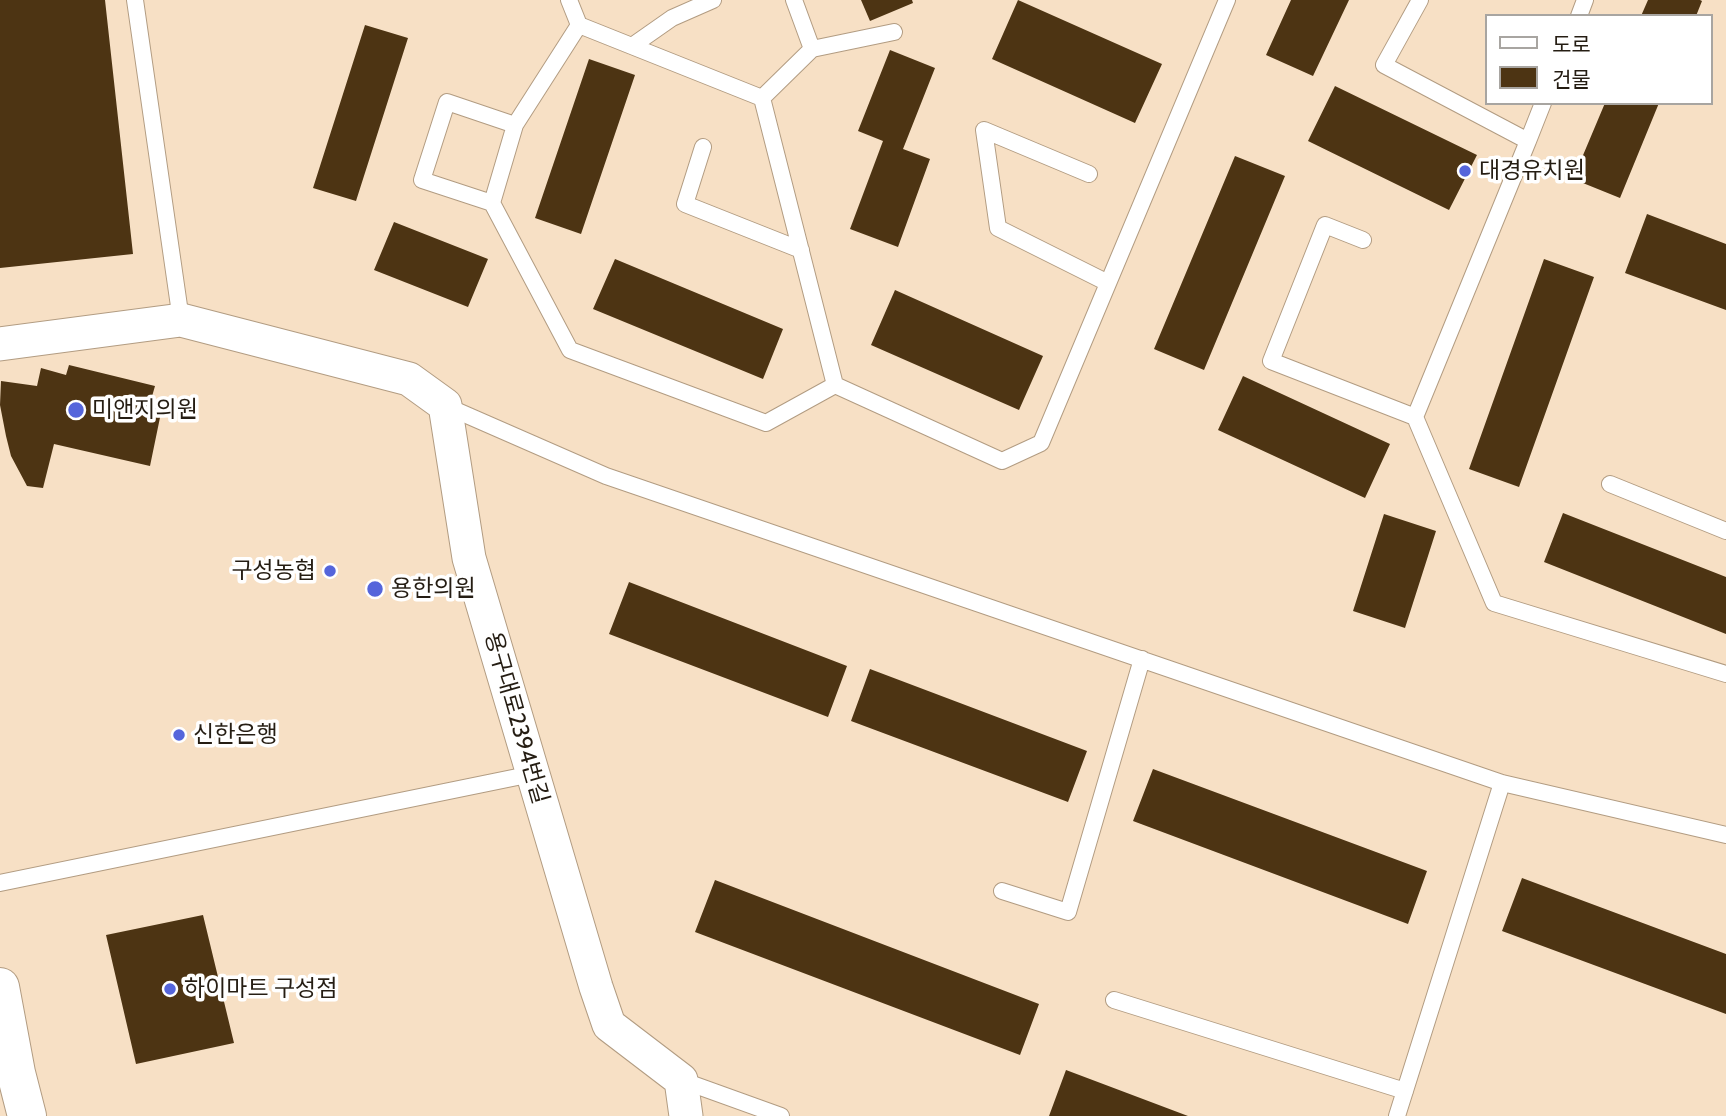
<!DOCTYPE html>
<meta charset="utf-8">
<style>
body{margin:0}
#map{position:relative;width:1726px;height:1116px;overflow:hidden;background:#f7e0c5;font-family:Cabin,"Noto Sans KR",sans-serif}
canvas{display:block}
.legend{position:absolute;left:1485px;top:14px;width:228px;height:91px;box-sizing:border-box;background:#fff;border:2px solid #a8a5a1;margin:0;padding:9px 12px;list-style:none;font-size:21px;color:#251d13}
.legend li{display:flex;align-items:center;gap:14px;height:35px}
.legend b{width:35px;border:2px solid #a8a5a1}
</style>
<div id="map">
<canvas width="1726" height="1116"></canvas>
<ul class="legend">
<li><b style="height:9px;background:#fff"></b>도로</li>
<li><b style="height:19px;background:#4d3413"></b>건물</li>
</ul>
</div>
<script>
const ctx = document.querySelector('canvas').getContext('2d');
ctx.lineJoin = 'round';
function paint(path, color) {
  ctx.fillStyle = color;
  ctx.fill(path, 'evenodd');
}
function poly(rows) {
  const path = new Path2D();
  for (const r of rows) {
    path.moveTo(r[0], r[1]);
    for (let i = 2; i < r.length; i += 2) path.lineTo(r[i], r[i + 1]);
  }
  return path;
}
function stroke(path, color, width, dash) {
  ctx.strokeStyle = color;
  ctx.lineWidth = width;
  ctx.lineCap = dash ? 'butt' : 'round';
  ctx.setLineDash(dash || []);
  ctx.stroke(path);
}
function drawText(font, color, halo, rows, align = 'center') {
  ctx.font = font + ' Cabin,"Noto Sans KR",sans-serif';
  ctx.lineWidth = 7;
  ctx.setLineDash([]);
  ctx.textBaseline = 'middle';
  ctx.strokeStyle = halo;
  ctx.fillStyle = color;
  for (const [text, x, y, turn = 0] of rows) {
    ctx.save();
    ctx.translate(x, y);
    ctx.rotate((+turn || 0) * Math.PI / 180);
    ctx.textAlign = isNaN(turn) ? turn : align;
    if (halo) ctx.strokeText(text, 0, 0);
    ctx.fillText(text, 0, 0);
    ctx.restore();
  }
}
paint(poly([
 [0,0,105,0,133,254,0,268],
 [861,0,912,0,913,3,870,21],
 [1018,0,1162,64,1135,123,992,59],
 [1291,0,1349,0,1313,76,1266,55],
 [1648,0,1700,0,1702,1,1696,16,1641,16],
 [365,25,408,38,356,201,313,188],
 [890,50,935,68,903,149,930,159,898,247,850,229,883,141,858,131],
 [589,59,635,75,581,234,535,218],
 [1335,86,1477,155,1449,210,1308,141],
 [1605,103,1659,103,1620,198,1573,179],
 [1235,156,1285,176,1204,370,1154,349],
 [1647,214,1726,244,1726,310,1625,273],
 [394,222,488,259,468,307,374,270],
 [615,259,783,329,763,379,593,309],
 [1544,259,1594,277,1519,487,1469,469],
 [895,290,1043,356,1019,410,871,345],
 [69,365,155,386,151,400,163,403,150,466,54,444,43,488,27,486,11,456,6,436,0,405,1,381,37,386,41,368,66,375],
 [1243,376,1390,444,1365,498,1218,430],
 [1563,513,1726,577,1726,634,1544,562],
 [1384,514,1436,531,1405,628,1353,611],
 [629,582,847,666,828,717,609,634],
 [870,669,1087,751,1068,802,851,721],
 [1153,769,1427,871,1408,924,1133,821],
 [1522,878,1726,954,1726,1014,1502,931],
 [715,880,1039,1004,1020,1055,695,932],
 [203,915,234,1043,136,1064,106,935],
 [1066,1070,1188,1116,1049,1116]
]), '#4d3413');
const lane = poly([
 [135,0,181,320],
 [569,0,579,25,515,125,492,203,570,350,766,423,835,385,1002,461,1041,443,1227,0],
 [1579,16,1585,0],
 [579,25,762,98,835,385],
 [632,46,672,18,713,0],
 [812,49,894,32],
 [762,98,812,49,794,0],
 [1528,141,1543,103],
 [703,147,685,204,801,250],
 [1089,174,984,130,998,228,1108,283],
 [492,203,422,180,447,102,515,125],
 [1363,240,1325,225,1271,361,1415,417,1494,603,1726,674],
 [446,406,606,476,1502,783,1726,835],
 [1415,417,1528,141,1384,65,1420,0],
 [1610,484,1726,531],
 [0,883,532,774],
 [1002,891,1068,912,1142,659],
 [1114,1000,1405,1091],
 [681,1080,781,1116],
 [1397,1116,1502,783]
]);
const street = poly([
 [0,344,181,320,409,379,445,405,469,558,596,987,609,1025,681,1080,686,1116]
]);
const primary = poly([
 [0,987,16,1073,27,1116]
]);
stroke(lane, '#b29c82', 18);
stroke(street, '#b29c82', 35);
stroke(primary, '#b29c82', 40);
stroke(lane, '#fff', 16);
stroke(street, '#fff', 33);
stroke(primary, '#fff', 38);
for (const [x, y, r, color] of [
 [1465,171,7,"#5565db"],
 [76,410,9,"#5565db"],
 [330,571,7,"#5565db"],
 [375,589,9,"#5565db"],
 [179,735,7,"#5565db"],
 [170,989,7,"#5565db"]
]) {
  const dot = new Path2D();
  dot.arc(x, y, r, 0, 2 * Math.PI);
  ctx.fillStyle = color;
  ctx.fill(dot);
  stroke(dot, '#fff', 2.5);
}
drawText('23px', '#251d13', '#fff', [
 ["대경유치원",1479,171],
 ["미앤지의원",92,410],
 ["구성농협",316,571,"right"],
 ["용한의원",391,589],
 ["신한은행",193,735],
 ["하이마트 구성점",184,989]
], 'left');
drawText('23px', '#251d13', '#fff', [
 ["용구대로2394번길",516,718,74]
]);
</script>
